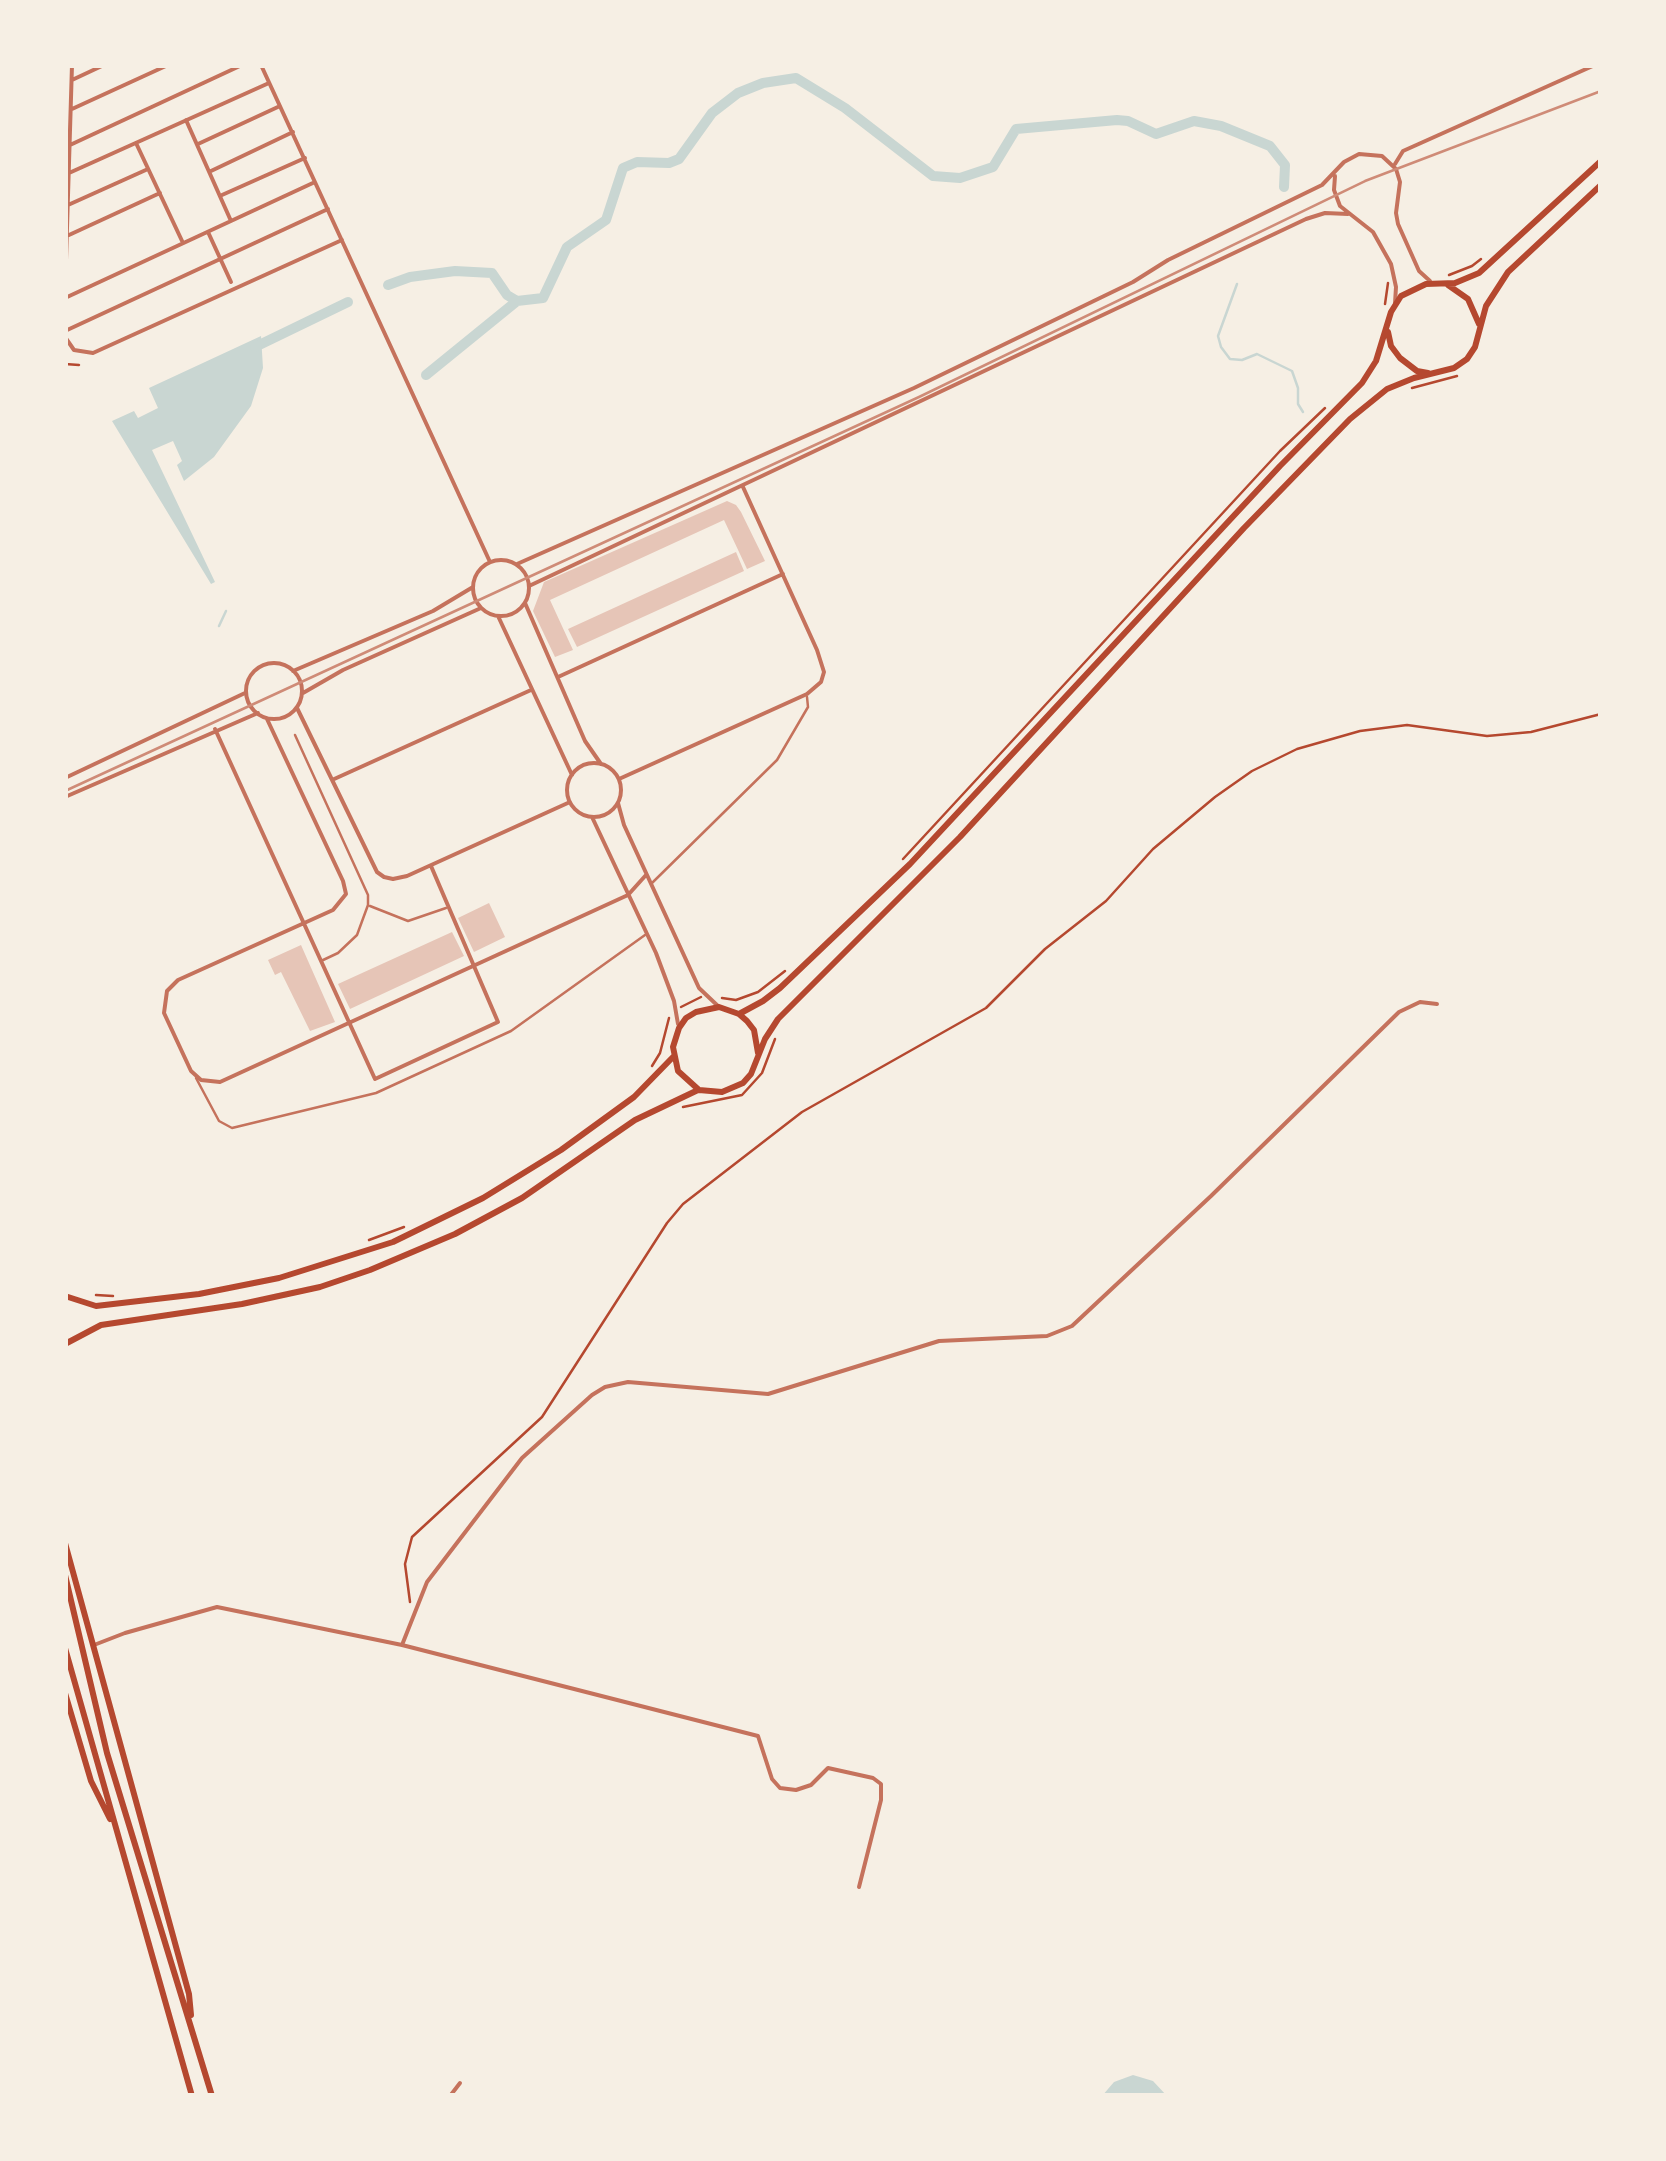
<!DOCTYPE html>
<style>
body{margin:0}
#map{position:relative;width:1666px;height:2161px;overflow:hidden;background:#f6efe4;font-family:"Fira Sans",sans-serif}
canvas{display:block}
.frame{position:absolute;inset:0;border:68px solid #f6efe4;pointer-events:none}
</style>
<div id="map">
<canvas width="1666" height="2161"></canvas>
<div class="frame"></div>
</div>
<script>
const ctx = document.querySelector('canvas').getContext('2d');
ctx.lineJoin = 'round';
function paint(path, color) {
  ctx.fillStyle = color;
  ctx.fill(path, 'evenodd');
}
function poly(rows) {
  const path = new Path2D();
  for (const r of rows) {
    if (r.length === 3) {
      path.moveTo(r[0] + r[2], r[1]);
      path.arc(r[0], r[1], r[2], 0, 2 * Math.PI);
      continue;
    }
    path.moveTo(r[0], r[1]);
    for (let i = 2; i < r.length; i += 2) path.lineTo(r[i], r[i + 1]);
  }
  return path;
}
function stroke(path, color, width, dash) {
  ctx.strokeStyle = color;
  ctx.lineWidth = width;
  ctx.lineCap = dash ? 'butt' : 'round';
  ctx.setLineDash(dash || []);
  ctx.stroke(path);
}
paint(poly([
 [261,336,263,368,251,406,214,457,184,481,177,465,182,461,173,441,152,450,215,582,211,584,112,421,134,411,138,418,158,408,149,388],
 [1133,2075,1153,2081,1167,2096,1102,2096,1114,2082]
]), '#c9d6d2');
stroke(poly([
 [1237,284,1218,336,1221,347,1230,359,1242,360,1257,354,1292,371,1298,388,1298,404,1303,412],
 [219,626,226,611]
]), '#c9d6d2', 2.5);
stroke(poly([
 [388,285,410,277,455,271,492,273,507,295,517,301,543,298,567,247,606,220,623,168,637,162,669,163,679,159,712,113,738,93,763,83,796,78,845,108,933,176,960,178,993,167,1016,129,1117,120,1128,121,1156,134,1194,121,1221,126,1270,146,1285,165,1284,187],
 [255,347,348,302],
 [426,375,517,301]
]), '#c9d6d2', 10);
paint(poly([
 [727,501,736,505,741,512,765,561,747,569,724,520,550,600,573,650,555,657,533,611,544,582],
 [736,552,744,571,577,647,568,629],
 [489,903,505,937,474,952,458,918],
 [452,932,464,956,350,1009,338,984],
 [301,945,335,1022,310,1031,281,972,275,975,268,960]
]), '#e6c5b7');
stroke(poly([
 [1449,275,1472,266,1481,259],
 [1385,304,1388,283],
 [65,364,79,365],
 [1412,388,1457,376],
 [903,859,1280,451,1325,408],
 [722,998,736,1000,758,992,785,971],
 [681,1007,701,997],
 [652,1066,660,1053,669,1018],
 [683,1107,742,1095,762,1073,775,1039],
 [369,1240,404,1227],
 [96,1295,113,1296],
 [410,1602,405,1564,412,1537,542,1417,667,1223,683,1204,802,1112,986,1008,1045,949,1106,901,1153,849,1215,797,1252,771,1297,749,1360,731,1407,725,1487,736,1531,732,1601,714]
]), '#b5482f', 2.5);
stroke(poly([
 [295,735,368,895,368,905,357,935,338,953,321,961],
 [652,883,777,760,808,707,807,697],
 [370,906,408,921,446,908],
 [196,1078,219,1121,232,1128,376,1093,511,1031,645,935]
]), '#c5725c', 2.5);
stroke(poly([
 [261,65,490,562],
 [72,80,104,65],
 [72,109,168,65],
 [186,120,231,221],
 [136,143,183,243],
 [198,144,280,106],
 [70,145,242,65],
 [1395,164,1403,151,1595,65],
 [211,171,293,132],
 [69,173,269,83],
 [1335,176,1334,190,1340,206,1373,232,1391,264,1396,287,1395,303],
 [222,195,305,158],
 [68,205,148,169],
 [208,232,231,282],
 [69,235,160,193],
 [65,293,72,65],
 [65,298,315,182],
 [65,331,328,209],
 [65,337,74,350,93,353,342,240],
 [501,588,28],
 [517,564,914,388,1133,282,1168,260,1322,185,1344,162,1359,154,1382,156,1396,169,1400,182,1396,213,1398,224,1419,271,1430,281],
 [529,586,1306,219,1325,213,1348,214],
 [525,603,585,741,601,764],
 [498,616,572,775],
 [274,691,28],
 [293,671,433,611,473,587],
 [558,677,783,574],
 [303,693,343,670,481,608],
 [297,708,377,872,384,877,393,879,407,876,570,802],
 [267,719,343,881,346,894,333,910,178,980,167,991,164,1013,191,1071,201,1080,220,1082,628,895,646,875],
 [215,729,375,1079,498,1022,431,866],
 [594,790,27],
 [65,778,245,693],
 [619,779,807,694,821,682,824,672,817,650,743,487],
 [332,780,531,690],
 [65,797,258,713],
 [618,803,624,825,699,988,719,1007],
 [592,817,656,953,674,1001,678,1024],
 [94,1645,125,1633,217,1607,402,1645,758,1736,772,1779,780,1788,796,1790,811,1785,828,1768,873,1778,881,1784,881,1800,859,1887],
 [402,1645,427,1582,522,1458,592,1395,605,1387,628,1382,768,1394,939,1341,1047,1336,1072,1326,1211,1196,1399,1012,1420,1002,1437,1004],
 [450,2096,460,2083]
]), '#c5725c', 4);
stroke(poly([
 [1448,285,1468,299,1479,324],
 [1388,332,1391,346,1400,358,1417,371,1428,373],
 [739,1014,763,1001,780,988,910,864,1280,466,1362,383,1376,361,1391,312,1401,296,1426,284,1455,283,1479,273,1601,161],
 [758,1053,754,1030,747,1021,739,1014,719,1007,696,1012,686,1018,679,1028,673,1047,678,1071,699,1090,722,1092,743,1083,751,1074,765,1039,778,1019,960,837,1244,528,1350,419,1387,389,1414,378,1454,368,1467,359,1475,347,1486,306,1508,272,1601,185],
 [65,1296,96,1306,199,1294,279,1278,393,1242,483,1198,561,1150,634,1097,673,1057],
 [65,1314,65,1335],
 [65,1344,101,1325,242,1304,320,1287,370,1270,455,1234,522,1198,635,1120,698,1090]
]), '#b5482f', 6);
stroke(poly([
 [65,1543,189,1994,191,2015],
 [65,1575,107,1753,212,2096],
 [65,1648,192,2096],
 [65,1693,91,1781,110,1819]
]), '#b5482f', 6);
stroke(poly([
 [65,791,919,397,1365,181,1601,91]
]), '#cf8b77', 2.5);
</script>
